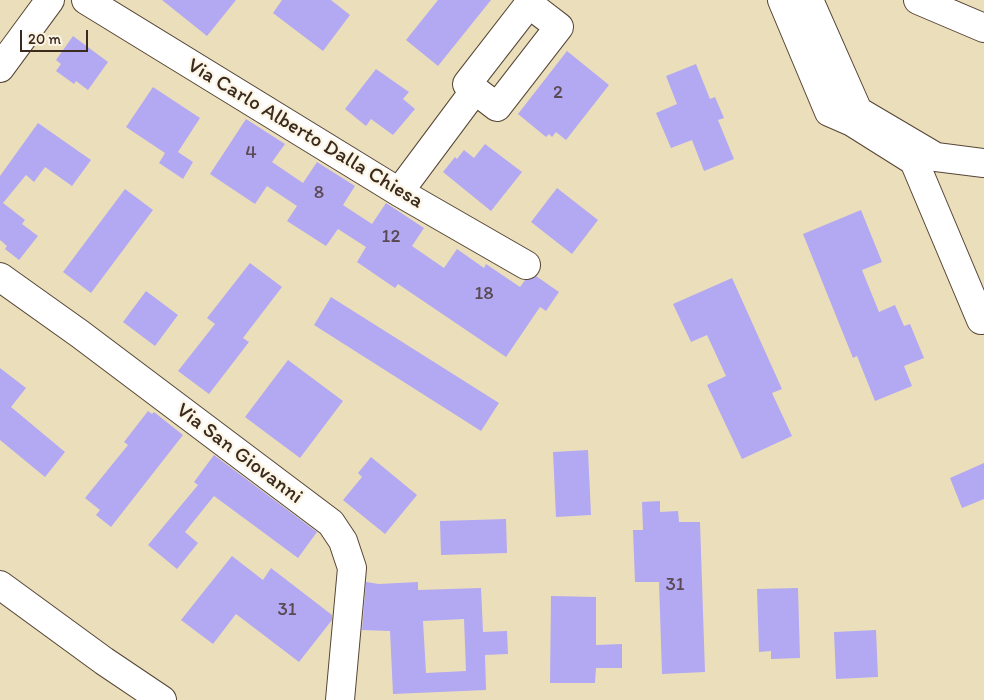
<!DOCTYPE html>
<style>
body{margin:0}
#map{position:relative;width:984px;height:700px;overflow:hidden;background:#ebdfbb;font-family:Itim,sans-serif}
canvas{display:block}
.scale{position:absolute;left:20px;top:30px;width:68px;height:22px;box-sizing:border-box;border:2px solid #3b2a1e;border-top:0;padding-left:6px;font-size:15px;line-height:18px;white-space:nowrap;color:#3b2a1e;-webkit-text-stroke:4px #fcf5e5;paint-order:stroke}
</style>
<div id="map">
<canvas width="984" height="700"></canvas>
<div class="scale">20 m</div>
</div>
<script>
const ctx = document.querySelector('canvas').getContext('2d');
ctx.lineJoin = 'round';
function paint(path, color) {
  ctx.fillStyle = color;
  ctx.fill(path, 'evenodd');
}
function poly(rows) {
  const path = new Path2D();
  for (const r of rows) {
    path.moveTo(r[0], r[1]);
    for (let i = 2; i < r.length; i += 2) path.lineTo(r[i], r[i + 1]);
  }
  return path;
}
function stroke(path, color, width, dash) {
  ctx.strokeStyle = color;
  ctx.lineWidth = width;
  ctx.lineCap = dash ? 'butt' : 'round';
  ctx.setLineDash(dash || []);
  ctx.stroke(path);
}
function drawText(font, color, halo, rows, align = 'center') {
  ctx.font = font + ' Itim,sans-serif';
  ctx.lineWidth = 4.5;
  ctx.setLineDash([]);
  ctx.textBaseline = 'middle';
  ctx.strokeStyle = halo;
  ctx.fillStyle = color;
  for (const [text, x, y, turn = 0] of rows) {
    ctx.save();
    ctx.translate(x, y);
    ctx.rotate((+turn || 0) * Math.PI / 180);
    ctx.textAlign = isNaN(turn) ? turn : align;
    if (halo) ctx.strokeText(text, 0, 0);
    ctx.fillText(text, 0, 0);
    ctx.restore();
  }
}
paint(poly([
 [162,0,236,0,207,36],
 [282,0,331,0,350,15,323,51,273,13],
 [438,0,491,0,438,66,406,40],
 [73,36,108,62,88,90,76,81,74,84,56,71,61,64,56,60],
 [567,51,609,85,566,140,556,132,552,137,549,134,546,137,518,114],
 [696,64,710,99,715,97,724,118,718,120,734,159,704,171,692,140,671,148,656,113,677,104,666,76],
 [376,69,409,92,403,99,415,109,393,135,371,119,366,126,345,109],
 [153,87,200,118,178,152,193,162,183,179,159,163,165,153,126,127],
 [246,119,285,144,272,162,303,183,317,162,355,186,343,205,372,224,386,203,424,228,412,246,444,268,457,249,484,268,486,264,520,287,525,280,536,276,559,292,546,311,540,307,506,357,398,284,395,288,357,262,366,247,338,229,326,246,287,221,297,206,267,186,255,204,210,174],
 [38,123,91,160,72,186,45,167,34,182,26,175,3,203,25,220,22,224,38,236,19,260,5,249,7,246,0,240,0,176],
 [485,144,522,172,491,211,443,172,455,157,457,159,464,150,474,158],
 [557,188,598,220,572,254,531,222],
 [125,189,153,210,91,293,63,272],
 [861,210,882,262,862,270,879,312,895,305,904,326,910,324,924,358,904,366,912,386,875,401,857,356,853,358,803,234],
 [250,263,282,287,243,338,249,342,209,394,178,371,215,324,207,318],
 [732,278,782,389,772,393,792,436,742,459,707,385,726,376,707,335,691,342,673,304],
 [146,291,178,315,155,346,123,322],
 [331,297,499,403,481,431,314,325],
 [288,360,343,401,300,458,245,417],
 [0,368,26,388,11,407,65,452,45,477,0,440],
 [148,411,152,414,154,412,183,435,111,527,96,515,100,510,85,498,128,445,124,442],
 [588,450,591,515,556,517,553,452],
 [214,455,317,532,298,558,214,496,185,532,198,543,177,569,148,545,198,485,194,482],
 [371,457,417,495,385,534,343,500,362,477,358,473],
 [984,463,984,499,962,508,950,478],
 [660,501,660,512,678,511,679,522,700,522,705,672,662,674,659,582,635,582,633,530,643,530,642,502],
 [506,519,507,553,441,555,440,521],
 [232,556,263,580,271,568,332,615,332,620,299,662,236,614,213,644,181,620],
 [366,582,379,584,418,582,418,590,481,588,483,632,507,631,508,654,485,655,486,690,393,694,390,631,362,630],
 [464,619,466,671,426,673,423,621],
 [798,588,800,658,771,659,771,651,759,652,757,589],
 [551,596,596,597,596,645,622,644,622,668,596,668,595,683,550,683],
 [876,630,878,677,836,679,834,632]
]), '#b3a8f2');
const minor = poly([
 [86,0,399,192,526,265],
 [782,0,829,112,852,122,914,161,981,320,984,319],
 [809,0,858,111,936,157,984,163],
 [918,0,984,28],
 [529,4,559,27,497,107,467,84,529,4],
 [399,192,475,90],
 [0,277,80,334,331,523,343,541,352,568,340,700]
]);
const major = poly([
 [0,68,50,0],
 [0,585,104,661,162,700]
]);
stroke(minor, '#554536', 30);
stroke(major, '#554536', 30);
stroke(minor, '#fff', 28);
stroke(major, '#fff', 28);
drawText('19px', '#594a53', null, [
 ["2",558,93],
 ["4",251,153],
 ["8",319,193],
 ["12",391,237],
 ["18",484,294],
 ["31",675,585],
 ["31",287,610]
]);
drawText('21px', '#3b2a1e', '#fcf5e5', [
 ["Via Carlo Alberto Dalla Chiesa",305,134,31],
 ["Via San Giovanni",239,454,37]
]);
</script>
